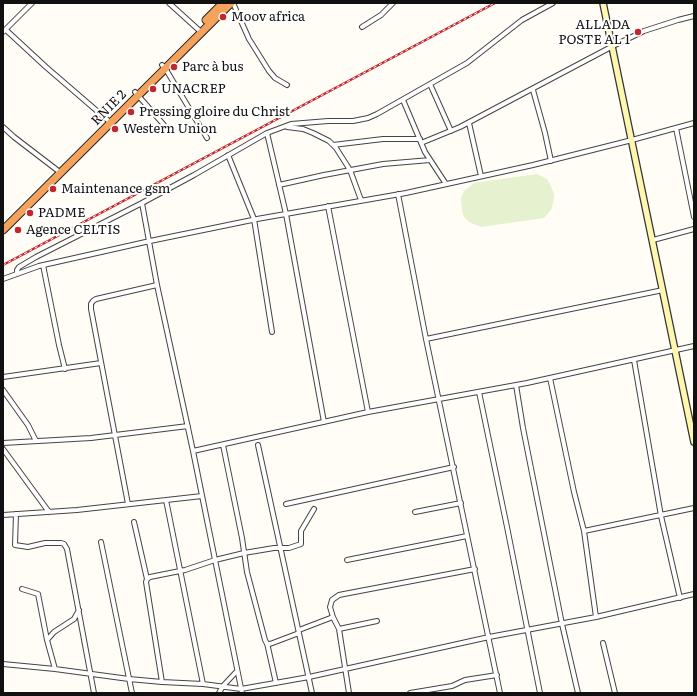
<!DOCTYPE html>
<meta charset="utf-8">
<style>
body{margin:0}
#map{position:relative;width:697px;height:696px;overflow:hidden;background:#fffdf5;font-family:Literata,serif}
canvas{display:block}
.frame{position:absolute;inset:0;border:4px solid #111;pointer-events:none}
</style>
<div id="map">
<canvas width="697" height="696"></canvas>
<div class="frame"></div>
</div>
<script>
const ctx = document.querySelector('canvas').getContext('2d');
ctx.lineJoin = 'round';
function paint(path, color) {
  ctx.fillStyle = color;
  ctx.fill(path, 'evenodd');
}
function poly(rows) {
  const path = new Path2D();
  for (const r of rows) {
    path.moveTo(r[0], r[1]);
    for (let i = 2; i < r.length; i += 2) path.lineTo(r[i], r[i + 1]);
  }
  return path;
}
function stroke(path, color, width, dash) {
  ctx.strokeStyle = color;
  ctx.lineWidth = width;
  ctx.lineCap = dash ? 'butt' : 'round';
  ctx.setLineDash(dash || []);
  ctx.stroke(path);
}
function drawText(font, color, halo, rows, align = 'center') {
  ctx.font = font + ' Literata,serif';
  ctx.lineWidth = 4;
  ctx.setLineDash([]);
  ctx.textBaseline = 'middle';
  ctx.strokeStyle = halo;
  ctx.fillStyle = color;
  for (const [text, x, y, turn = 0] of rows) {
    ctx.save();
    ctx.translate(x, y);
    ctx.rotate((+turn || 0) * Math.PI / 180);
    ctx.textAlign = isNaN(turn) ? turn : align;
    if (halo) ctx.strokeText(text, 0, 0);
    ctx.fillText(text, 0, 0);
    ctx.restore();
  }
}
paint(poly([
 [537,174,547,179,550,184,554,194,554,199,551,210,544,218,481,227,469,222,464,217,462,211,461,198,464,191,474,183]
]), '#e6f2cf');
const street = poly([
 [169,3,201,32],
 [233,3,249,39,269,71,275,78,287,85],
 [362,27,381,15,393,3],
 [6,30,46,67,111,123],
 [3,32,32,3],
 [162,65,165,68,207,138],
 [430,84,451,131],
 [533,90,545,133,551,161],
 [135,92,164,125],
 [403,100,425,152,446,184],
 [469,123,481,176],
 [3,127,14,137,61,173],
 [287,127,303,129,313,133,329,141,336,148,350,170,361,200],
 [676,128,694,217],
 [267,133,286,214,324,422],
 [421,143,460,127,613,46,644,31,678,20,694,16],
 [333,145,383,139,420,139],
 [228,155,254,219,272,332],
 [279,185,324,175,383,164,430,160],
 [398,194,426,339,500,693],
 [142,203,157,285,193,451,242,693],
 [328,206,368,412],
 [653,240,694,229],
 [43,265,59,345,65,369],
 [17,274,17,270,19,267,36,257,142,203,194,175,267,133,291,124,328,121,353,121,368,118,377,114,467,63,522,20,553,3],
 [3,279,39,266,150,241,257,219,406,193,533,165,632,140,694,123],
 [426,339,663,290],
 [634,360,661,516,680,598],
 [3,377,101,363],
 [550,378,574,492,584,531,596,617],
 [516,385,523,428,562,624,578,693],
 [3,390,28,425,36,441],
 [479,392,507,527,540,693],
 [3,443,91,438,188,426],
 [223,445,242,538,247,572,265,640,267,644,270,644,299,633],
 [258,445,312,693],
 [3,449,49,512],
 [193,451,368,412,527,383,694,346],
 [166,500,203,684],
 [128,504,91,309,91,304,93,301,96,299,157,285],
 [286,504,454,467],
 [415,512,461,503],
 [16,514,15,545,28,547,45,543,61,543,64,544,67,549,94,693],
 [3,515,77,510,202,496],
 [134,522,147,579],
 [584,531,694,508],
 [101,542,132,693],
 [347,560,467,536],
 [22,589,38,594,47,640,55,669,129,679,162,682,203,684,241,689,309,677,489,637,596,617,694,594],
 [339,629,377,621],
 [299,630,333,617],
 [47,640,54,632,74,619,79,610],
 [267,643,276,683],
 [603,643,615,693],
 [3,664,55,669],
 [162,682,146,582,147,579,150,577,185,570,215,560,244,553,274,548,289,548,301,544,301,531,314,509],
 [219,693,223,686,237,671],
 [349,693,339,629,333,617,330,607,332,600,339,595,344,594,475,569],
 [410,693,452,686,465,680,497,675]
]);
const secondary = poly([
 [603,3,694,442]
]);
const highway = poly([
 [206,20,223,3],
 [3,230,231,3]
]);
stroke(street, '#444', 6);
stroke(secondary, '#333', 8);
stroke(highway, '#222', 9);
stroke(street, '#fff', 4);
stroke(secondary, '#fff6b0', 5.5);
stroke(highway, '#f5a25d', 7);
const rail = poly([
 [3,265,495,3]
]);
stroke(rail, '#c4262e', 2.5);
stroke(rail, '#fff', 1, [3]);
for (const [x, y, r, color] of [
 [223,17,4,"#c4262e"],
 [638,32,4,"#c4262e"],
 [174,67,4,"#c4262e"],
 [153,89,4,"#c4262e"],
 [131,112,4,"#c4262e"],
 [115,129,4,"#c4262e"],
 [53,189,4,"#c4262e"],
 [30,213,4,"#c4262e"],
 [18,230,4,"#c4262e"]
]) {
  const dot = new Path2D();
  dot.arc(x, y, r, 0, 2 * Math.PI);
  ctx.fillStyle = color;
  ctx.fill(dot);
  stroke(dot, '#fff', 1.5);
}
drawText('13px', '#111', '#fff', [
 ["Moov africa",231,17],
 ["ALLADA",630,25,"right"],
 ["POSTE AL 1",630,40,"right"],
 ["Parc à bus",182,67],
 ["UNACREP",161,89],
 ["Pressing gloire du Christ",139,112],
 ["Western Union",123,129],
 ["Maintenance gsm",61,189],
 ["PADME",38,213],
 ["Agence CELTIS",26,230]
], 'left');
drawText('13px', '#111', '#fff', [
 ["RNIE 2",109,108,-45]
]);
</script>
